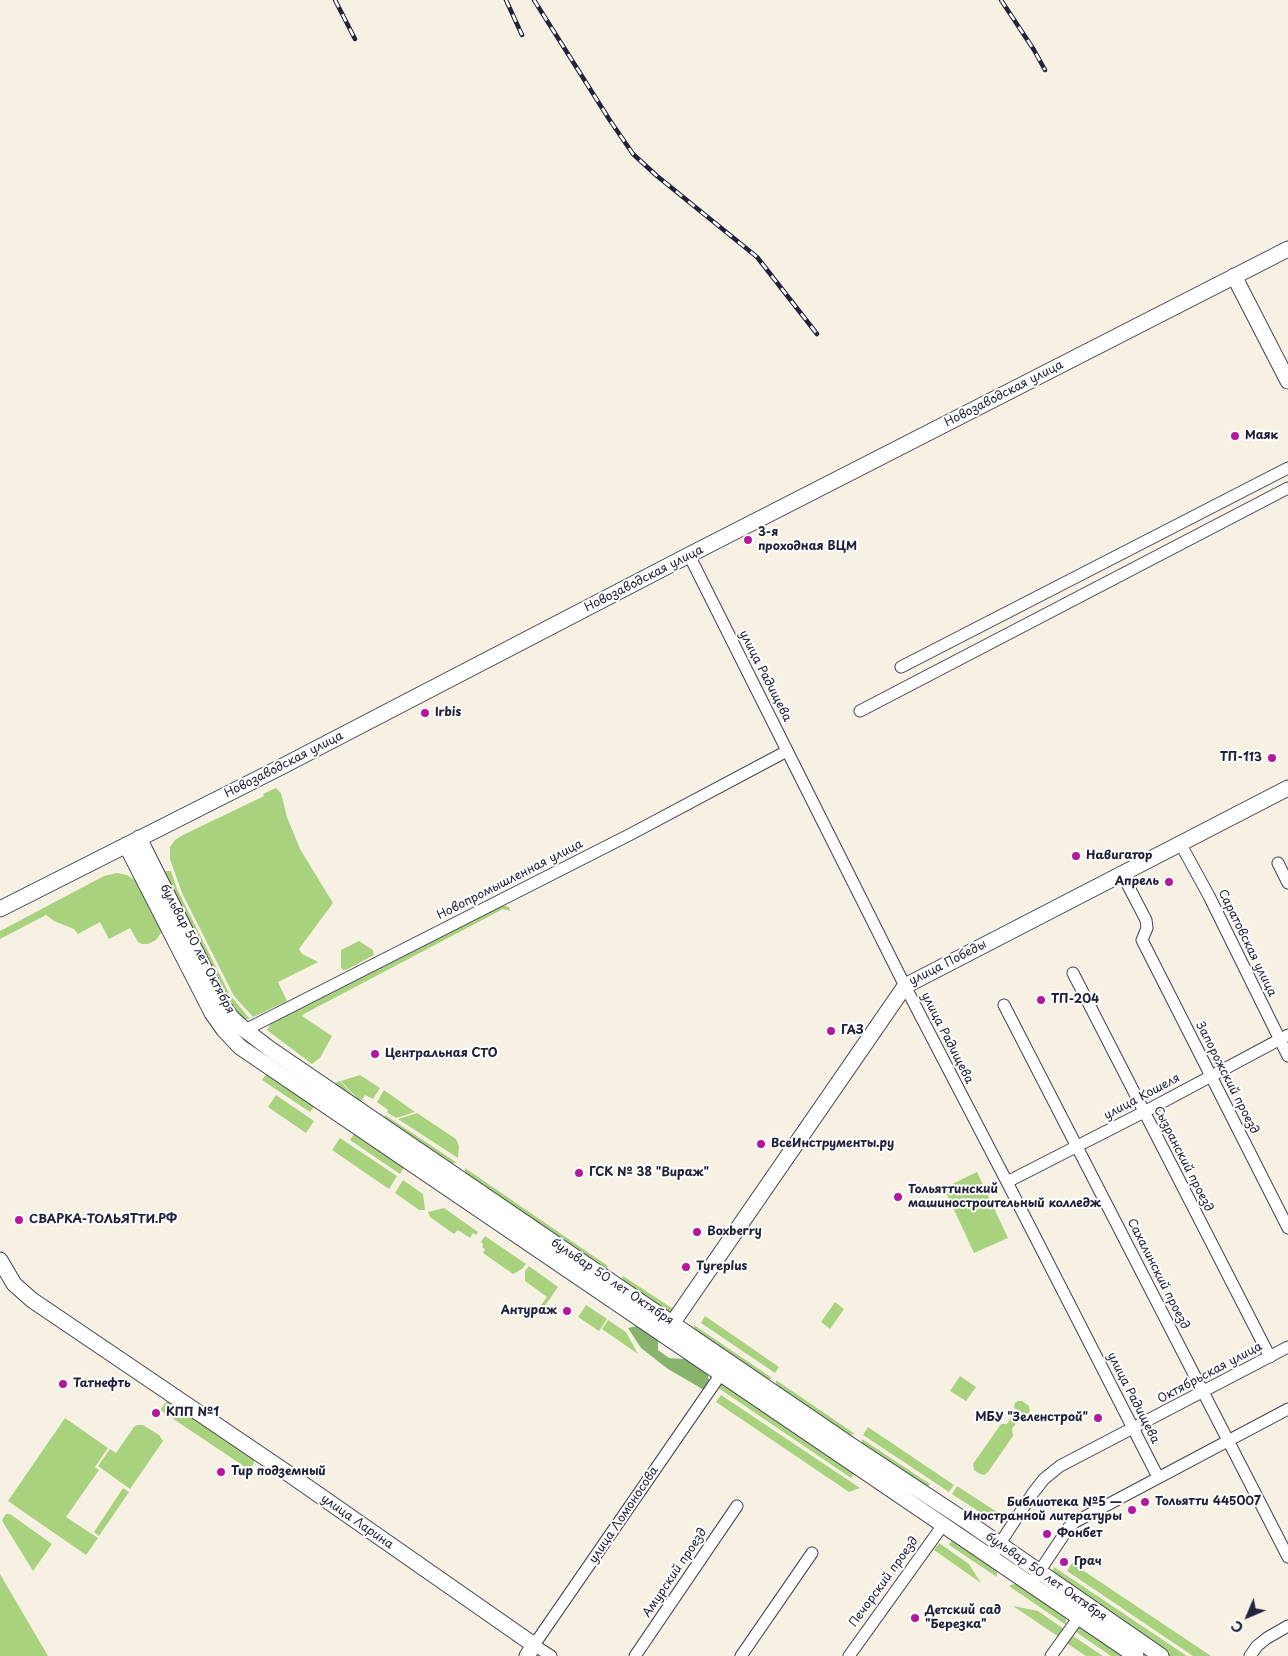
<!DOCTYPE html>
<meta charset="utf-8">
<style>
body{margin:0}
#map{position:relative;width:1288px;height:1656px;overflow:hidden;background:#f7f1e3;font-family:"Playpen Sans",sans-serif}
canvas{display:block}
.north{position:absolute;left:1223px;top:1591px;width:50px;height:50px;-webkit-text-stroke:4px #fff;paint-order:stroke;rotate:225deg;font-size:14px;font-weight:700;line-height:20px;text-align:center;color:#22223b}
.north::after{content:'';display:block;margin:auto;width:18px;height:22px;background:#22223b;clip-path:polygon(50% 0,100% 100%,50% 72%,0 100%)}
</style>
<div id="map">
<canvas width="1288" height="1656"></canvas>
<div class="north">С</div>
</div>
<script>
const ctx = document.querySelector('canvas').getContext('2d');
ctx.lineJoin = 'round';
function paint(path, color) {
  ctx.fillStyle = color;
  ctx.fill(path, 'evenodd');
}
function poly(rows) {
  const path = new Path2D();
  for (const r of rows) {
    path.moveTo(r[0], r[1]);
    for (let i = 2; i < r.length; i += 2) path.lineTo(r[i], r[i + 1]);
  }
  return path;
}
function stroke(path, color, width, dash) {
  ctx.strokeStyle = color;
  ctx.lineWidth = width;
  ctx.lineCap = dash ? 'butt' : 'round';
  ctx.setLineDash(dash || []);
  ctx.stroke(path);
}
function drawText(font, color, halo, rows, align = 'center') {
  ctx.font = font + ' "Playpen Sans",sans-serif';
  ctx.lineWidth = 4;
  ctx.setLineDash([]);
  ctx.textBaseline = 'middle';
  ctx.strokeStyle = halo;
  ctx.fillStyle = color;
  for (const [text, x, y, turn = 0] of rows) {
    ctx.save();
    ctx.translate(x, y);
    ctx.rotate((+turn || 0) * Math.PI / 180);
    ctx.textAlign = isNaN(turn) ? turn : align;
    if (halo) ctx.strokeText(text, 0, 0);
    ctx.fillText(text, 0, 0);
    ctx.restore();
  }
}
paint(poly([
 [276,788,281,793,287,817,300,849,333,903,299,949,302,954,318,962,278,982,287,1001,253,1017,234,996,182,893,170,859,170,847,175,840,183,835,264,796,263,794],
 [164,871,171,871,177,889,230,995,250,1019,243,1019,228,1003,170,892],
 [117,873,127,875,136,881,163,930,156,940,148,944,142,944,138,942,130,928,109,939,100,922,78,934,74,929,54,921,46,915,0,939,0,931,104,876],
 [503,905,509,907,510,911,503,909,304,1014,302,1016,332,1036,320,1058,312,1064,267,1030,272,1022],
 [359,941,373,950,374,955,346,970,343,970,341,967,341,950],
 [266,1074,316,1104,310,1112,262,1080],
 [360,1075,380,1088,373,1099,365,1095,361,1102,333,1084,340,1081,352,1094,356,1097,341,1081],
 [384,1090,415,1112,396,1118,387,1112,388,1110,377,1102],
 [276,1095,314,1121,306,1133,268,1107],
 [417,1113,456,1139,459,1146,458,1158,398,1119],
 [385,1115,456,1162,451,1165,395,1129,384,1117],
 [356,1131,404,1167,400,1174,350,1140],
 [340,1138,397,1176,389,1189,332,1150],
 [465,1168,608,1266,604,1272,465,1176],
 [977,1172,1008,1238,974,1253,944,1188],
 [403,1180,423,1194,425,1210,419,1210,395,1193],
 [444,1208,478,1232,476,1235,473,1233,470,1238,458,1230,454,1234,430,1217,428,1212],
 [485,1236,526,1264,522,1269,513,1274,483,1253,485,1249,482,1247,483,1244,481,1242],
 [529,1266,558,1287,544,1307,541,1305,547,1297,525,1281,525,1271],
 [623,1276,678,1312,672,1315,621,1282],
 [835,1302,844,1309,830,1329,821,1322],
 [586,1305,607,1319,599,1331,578,1317],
 [705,1316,779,1367,775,1373,701,1323],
 [608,1320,626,1332,638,1354,602,1329],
 [694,1325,772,1378,767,1380,694,1329],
 [960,1376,976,1387,966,1401,950,1391],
 [776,1380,855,1434,849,1435,776,1387],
 [721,1384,724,1384,844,1462,854,1474,851,1478,717,1387],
 [721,1395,860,1488,849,1492,716,1402],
 [1022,1401,1029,1406,1030,1411,1027,1415,1021,1416,1012,1429,1013,1436,988,1472,984,1475,980,1474,974,1470,973,1464,1001,1424,1007,1424,1016,1410,1014,1407,1015,1403,1018,1401],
 [166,1402,171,1402,254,1458,254,1463,250,1469,246,1466,245,1467,160,1410],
 [65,1418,108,1448,95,1467,99,1470,66,1517,98,1538,86,1555,8,1501],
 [137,1425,143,1425,159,1435,163,1441,130,1489,98,1466,110,1449,116,1453,134,1427],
 [868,1427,954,1485,949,1492,863,1435],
 [862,1439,930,1484,928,1487,909,1478,862,1444],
 [957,1486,1000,1514,995,1522,952,1494],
 [123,1488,129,1492,99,1536,94,1532],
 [6,1514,10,1514,52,1544,33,1571,4,1524,2,1520],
 [953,1538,997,1569,997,1577,949,1545],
 [939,1543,969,1564,981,1583,934,1550],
 [1072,1563,1211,1656,1193,1656,1067,1571],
 [1054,1567,1187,1656,1169,1656,1058,1580,1052,1573],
 [0,1574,48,1656,0,1656],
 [1018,1582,1066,1617,1066,1625,1009,1586],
 [1013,1606,1038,1611,1064,1629,1059,1637],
 [1080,1625,1129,1656,1111,1656,1073,1630],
 [1070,1634,1103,1656,1086,1656,1065,1642]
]), '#a8d27e');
paint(poly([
 [637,1326,643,1326,649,1334,658,1341,658,1350,669,1358,682,1359,689,1358,706,1369,709,1380,704,1390,668,1369,641,1348,628,1328]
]), '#86b46d');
const minor = poly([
 [689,555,905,986,1007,1182,1158,1477],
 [901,667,1288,468],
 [860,711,1288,488],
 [1180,843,1209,896,1288,1056],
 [1278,863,1288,883],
 [1122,874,1146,920,1147,928,1142,940,1288,1228],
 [1073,973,1270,1357],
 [1004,1005,1288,1557],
 [245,1030,631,834,787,751],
 [1007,1182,1144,1112,1288,1035],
 [991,1557,1033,1493,1044,1479,1060,1466,1288,1347],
 [1031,1584,1069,1527,1075,1522,1288,1409],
 [551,1656,534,1645,721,1374],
 [635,1656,737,1506],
 [741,1656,812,1553],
 [849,1656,943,1525],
 [1051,1656,1079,1617],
 [1250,1656,1257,1646,1267,1638,1288,1626]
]);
const major = poly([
 [1234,276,1288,381],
 [139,838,222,1004,231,1017,245,1030,270,1049,852,1446,969,1523,1161,1656],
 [126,845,212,1013,224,1030,240,1047,1136,1656],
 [0,909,279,768,689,555,1288,249],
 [0,1260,14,1284,32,1300,286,1472,534,1645,527,1656],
 [667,1331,905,986,1288,788]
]);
stroke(minor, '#424154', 13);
stroke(major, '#424154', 17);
stroke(minor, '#fff', 11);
stroke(major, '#fff', 15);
const rail = poly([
 [335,0,355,39],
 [506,0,522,35],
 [534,0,609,119,633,154,657,176,757,257,817,334],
 [1001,0,1034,50,1045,70]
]);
stroke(rail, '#22223b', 4.5);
stroke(rail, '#fff', 2.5, [8]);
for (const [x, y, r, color] of [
 [1235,436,5,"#b5179e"],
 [748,540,5,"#b5179e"],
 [425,713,5,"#b5179e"],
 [1272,758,5,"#b5179e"],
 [1076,856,5,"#b5179e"],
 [1169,882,5,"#b5179e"],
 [1041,1000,5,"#b5179e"],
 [831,1031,5,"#b5179e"],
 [375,1054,5,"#b5179e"],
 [761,1144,5,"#b5179e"],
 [579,1173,5,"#b5179e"],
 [898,1197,5,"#b5179e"],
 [19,1220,5,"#b5179e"],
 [697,1232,5,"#b5179e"],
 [686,1267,5,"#b5179e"],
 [567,1311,5,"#b5179e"],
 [63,1384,5,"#b5179e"],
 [156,1413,5,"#b5179e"],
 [1098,1418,5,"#b5179e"],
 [221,1472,5,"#b5179e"],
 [1145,1502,5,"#b5179e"],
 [1132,1510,5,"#b5179e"],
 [1047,1534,5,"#b5179e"],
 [1064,1562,5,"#b5179e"],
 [915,1618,5,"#b5179e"]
]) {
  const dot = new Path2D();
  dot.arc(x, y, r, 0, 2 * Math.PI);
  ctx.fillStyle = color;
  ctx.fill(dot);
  stroke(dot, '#fff', 2);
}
drawText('12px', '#22223b', '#fff', [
 ["Новозаводская улица",1004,394,-27],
 ["Новозаводская улица",644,579,-27],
 ["улица Радищева",765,676,63],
 ["Новозаводская улица",284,765,-27],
 ["Новопромышленная улица",510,880,-27],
 ["Саратовская улица",1247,943,64],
 ["бульвар 50 лет Октября",197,949,62],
 ["улица Победы",948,963,-27],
 ["улица Радищева",947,1038,63],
 ["Запорожский проезд",1227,1078,63],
 ["улица Кошеля",1142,1097,-28],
 ["Сызранский проезд",1183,1159,63],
 ["Сахалинский проезд",1158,1274,63],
 ["бульвар 50 лет Октября",612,1282,34],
 ["Октябрьская улица",1210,1373,-28],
 ["улица Радищева",1133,1398,63],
 ["улица Ломоносова",624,1515,-56],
 ["улица Ларина",357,1522,35],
 ["Амурский проезд",675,1573,-56],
 ["бульвар 50 лет Октября",1046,1577,35],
 ["Печорский проезд",884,1582,-54]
]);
drawText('bold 12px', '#22223b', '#fff', [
 ["Маяк",1245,436],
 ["3-я",758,533],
 ["проходная ВЦМ",758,547],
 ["Irbis",435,713],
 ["ТП-113",1262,758,"right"],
 ["Навигатор",1086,856],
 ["Апрель",1159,882,"right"],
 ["ТП-204",1051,1000],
 ["ГАЗ",841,1031],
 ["Центральная СТО",385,1054],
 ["ВсеИнструменты.ру",771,1144],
 ["ГСК № 38 \"Вираж\"",589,1173],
 ["Тольяттинский",908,1190],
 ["машиностроительный колледж",908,1204],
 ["СВАРКА-ТОЛЬЯТТИ.РФ",29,1220],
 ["Boxberry",707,1232],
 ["Tyreplus",696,1267],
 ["Антураж",557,1311,"right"],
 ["Татнефть",73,1384],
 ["КПП №1",166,1413],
 ["МБУ \"Зеленстрой\"",1088,1418,"right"],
 ["Тир подземный",231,1472],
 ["Тольятти 445007",1155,1502],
 ["Библиотека №5 —",1122,1503,"right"],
 ["Иностранной литературы",1122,1517,"right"],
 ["Фонбет",1057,1534],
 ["Грач",1074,1562],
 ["Детский сад",925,1611],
 ["\"Березка\"",925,1625]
], 'left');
</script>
